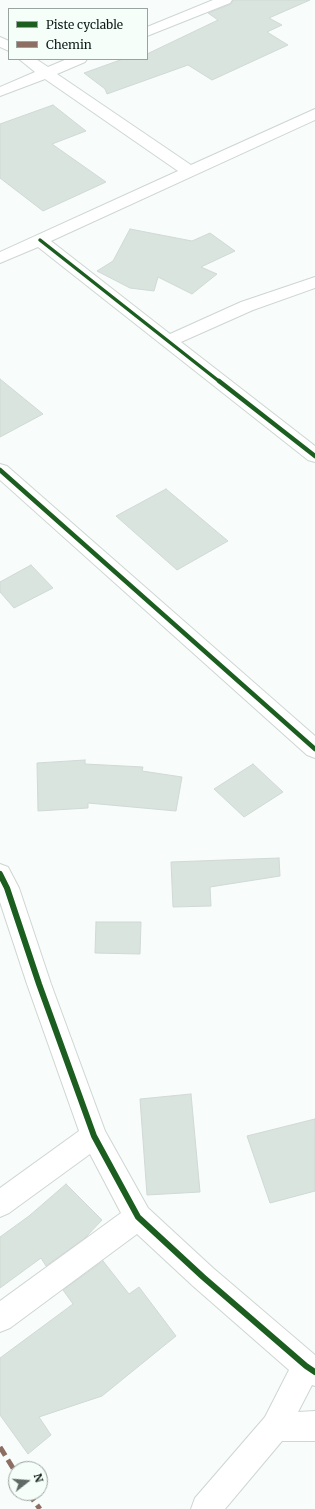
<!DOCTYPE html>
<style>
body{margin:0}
#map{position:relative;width:315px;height:1509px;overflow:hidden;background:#f8fcfa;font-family:Merriweather,serif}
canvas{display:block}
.legend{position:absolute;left:8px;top:8px;width:140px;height:52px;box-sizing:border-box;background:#f6fefa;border:1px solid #99a39f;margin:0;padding:5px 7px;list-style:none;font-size:12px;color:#0d1b16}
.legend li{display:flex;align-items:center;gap:8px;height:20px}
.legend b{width:20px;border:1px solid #99a39f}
.north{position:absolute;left:8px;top:1461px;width:40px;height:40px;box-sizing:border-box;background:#f6fefa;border:1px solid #99a39f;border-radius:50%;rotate:73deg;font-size:11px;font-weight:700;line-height:16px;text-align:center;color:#0d1b16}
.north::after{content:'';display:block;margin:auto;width:14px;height:18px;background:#5f6a66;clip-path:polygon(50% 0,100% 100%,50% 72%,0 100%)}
</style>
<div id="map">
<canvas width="315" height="1509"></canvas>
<ul class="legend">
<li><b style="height:5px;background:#1b5e20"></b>Piste cyclable</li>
<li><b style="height:5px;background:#8d6e63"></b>Chemin</li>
</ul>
<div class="north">N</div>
</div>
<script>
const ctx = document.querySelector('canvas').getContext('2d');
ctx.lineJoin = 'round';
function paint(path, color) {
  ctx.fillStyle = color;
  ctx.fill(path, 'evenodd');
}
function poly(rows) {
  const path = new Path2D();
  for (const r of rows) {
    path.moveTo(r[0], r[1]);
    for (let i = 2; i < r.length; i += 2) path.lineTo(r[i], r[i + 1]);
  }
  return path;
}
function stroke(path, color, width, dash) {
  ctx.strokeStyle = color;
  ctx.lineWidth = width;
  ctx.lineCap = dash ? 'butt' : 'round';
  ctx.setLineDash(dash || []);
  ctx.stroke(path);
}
const building = poly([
 [233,0,310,0,269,18,282,25,267,32,288,45,212,80,188,65,107,94,105,89,84,73,123,59,147,59,147,54,218,20,208,13,231,4,233,0],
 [53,105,86,131,52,144,106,182,43,211,0,178,0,124,53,105],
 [130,229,192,241,210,233,235,251,201,267,217,274,192,294,158,277,154,291,130,288,97,271,113,261,130,229],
 [0,379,43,414,0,437,0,379],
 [166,489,228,541,177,570,116,516,166,489],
 [31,565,53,588,14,608,0,592,0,582,31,565],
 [85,760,85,764,143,767,142,771,182,777,176,811,88,803,88,808,38,811,37,763,85,760],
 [253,764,283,792,244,817,214,789,253,764],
 [279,858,280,876,210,887,211,906,173,907,171,862,279,858],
 [96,922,141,922,140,954,95,953,96,922],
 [191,1094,200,1192,147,1195,140,1099,191,1094],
 [315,1119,315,1191,270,1203,247,1136,315,1119],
 [66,1184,102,1220,85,1238,46,1266,41,1258,0,1288,0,1237,29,1216,66,1184],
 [103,1261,129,1294,139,1287,176,1336,102,1396,39,1417,51,1435,28,1454,0,1415,0,1358,73,1304,63,1290,103,1261]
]);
paint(building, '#d9e4df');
stroke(building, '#d0d9d5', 1);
const minor = poly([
 [213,0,232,0,230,3,147,36,147,27,213,0],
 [0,37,9,41,9,51,0,47,0,37],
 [19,59,36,59,48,67,67,59,87,59,85,62,57,74,191,165,315,109,315,120,51,241,170,334,241,302,315,277,315,288,253,310,181,342,315,446,315,462,308,460,38,247,0,263,0,252,178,171,45,79,0,96,0,87,35,72,19,59],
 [0,464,7,466,315,736,315,758,307,755,0,480,0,464],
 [0,864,8,867,19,888,51,984,105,1131,148,1208,213,1268,315,1355,315,1386,312,1385,298,1412,315,1411,315,1441,282,1441,225,1509,191,1509,195,1498,265,1417,289,1370,193,1286,137,1234,10,1328,0,1332,0,1301,121,1213,90,1154,9,1213,0,1217,0,1188,79,1131,27,984,0,902,0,864]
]);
stroke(minor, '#ced6d2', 2);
paint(minor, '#fefffe');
stroke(poly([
 [0,1447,16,1473],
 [28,1493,40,1509]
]), '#8d6e63', 5, [10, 5]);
stroke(poly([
 [40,240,220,382]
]), '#1b5e20', 3.5);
stroke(poly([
 [219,381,315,456],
 [0,470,315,749]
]), '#1b5e20', 4.5);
stroke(poly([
 [0,874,7,888,39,984,94,1136,138,1217,203,1277,306,1366,315,1372]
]), '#1b5e20', 6);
</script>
